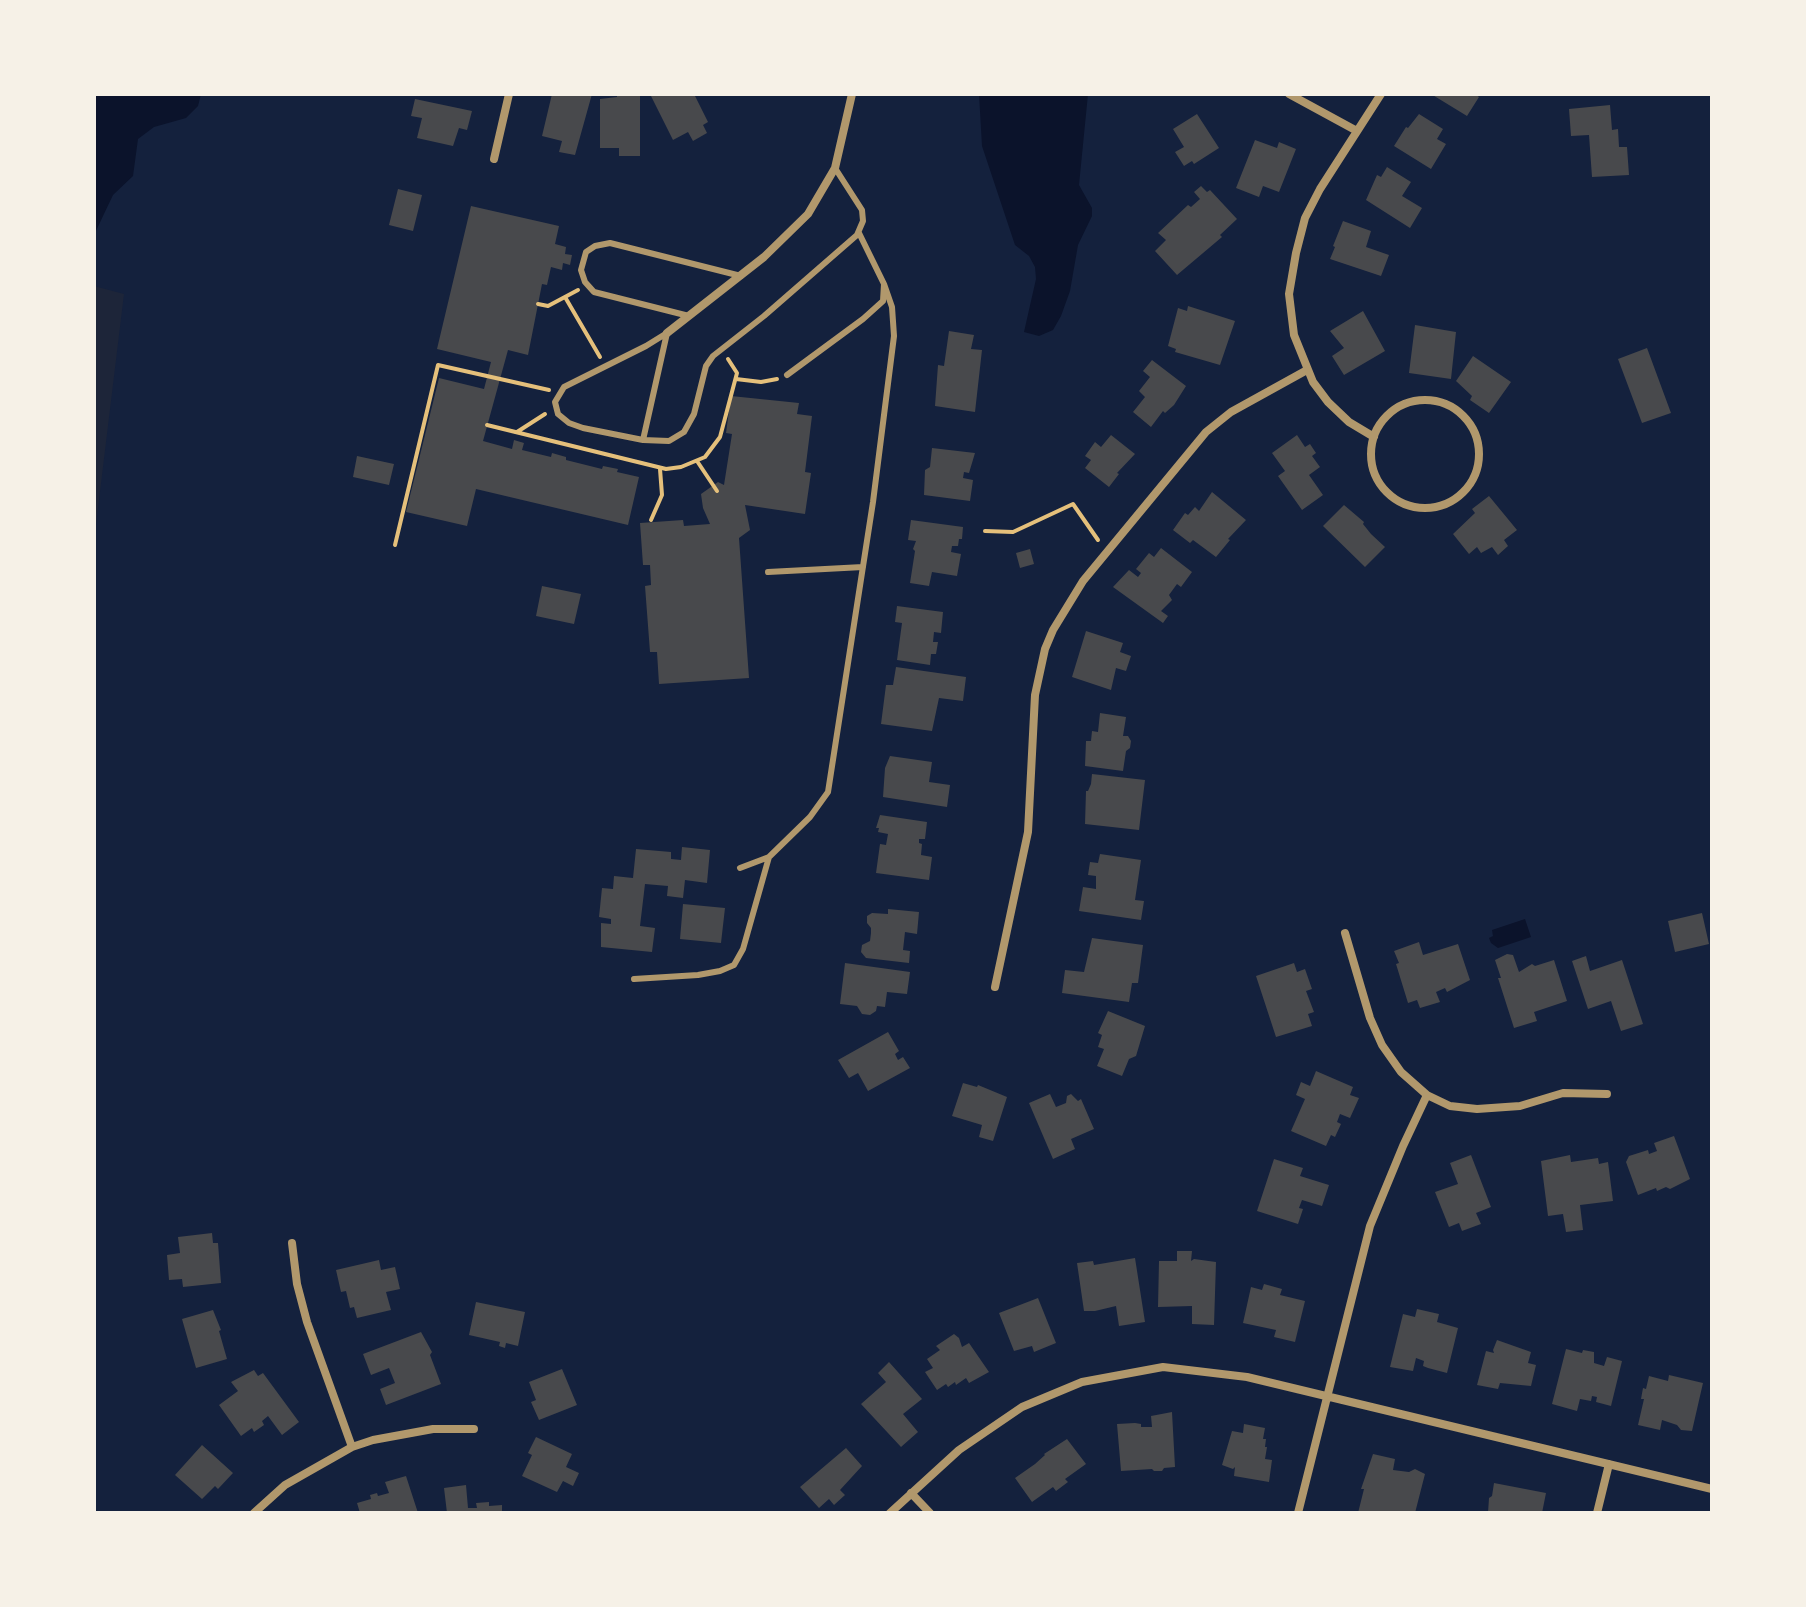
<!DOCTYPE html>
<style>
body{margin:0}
#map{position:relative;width:1806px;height:1607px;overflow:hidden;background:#14213d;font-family:"DejaVu Sans",sans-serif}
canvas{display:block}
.frame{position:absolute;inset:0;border:96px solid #f6f1e7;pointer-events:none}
</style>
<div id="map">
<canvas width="1806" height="1607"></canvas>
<div class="frame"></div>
</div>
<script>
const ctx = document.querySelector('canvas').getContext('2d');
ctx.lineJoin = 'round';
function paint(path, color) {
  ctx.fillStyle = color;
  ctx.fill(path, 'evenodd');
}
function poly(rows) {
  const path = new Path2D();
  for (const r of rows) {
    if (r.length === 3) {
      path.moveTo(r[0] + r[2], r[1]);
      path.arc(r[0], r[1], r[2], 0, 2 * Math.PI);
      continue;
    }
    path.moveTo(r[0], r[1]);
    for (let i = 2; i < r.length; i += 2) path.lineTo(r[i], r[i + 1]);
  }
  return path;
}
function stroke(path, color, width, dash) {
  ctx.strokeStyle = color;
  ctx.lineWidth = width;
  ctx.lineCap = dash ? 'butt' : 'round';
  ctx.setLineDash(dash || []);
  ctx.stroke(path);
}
paint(poly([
 [94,286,124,294,94,541]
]), '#1d2539');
paint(poly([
 [94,94,201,94,198,106,186,118,154,127,138,139,133,176,113,195,94,235],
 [979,94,1088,94,1079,185,1092,208,1092,216,1078,245,1070,291,1061,316,1053,330,1039,336,1024,332,1036,279,1035,267,1029,256,1015,245,982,146],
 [1525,919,1531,937,1498,948,1491,943,1489,938,1493,936,1492,930]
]), '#0b132b');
paint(poly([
 [552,94,592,94,575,155,559,152,562,141,542,136],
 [617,94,640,94,640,156,619,156,619,148,600,148,600,99,617,97],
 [650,94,694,94,708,122,703,125,707,133,693,141,688,132,673,140],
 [1431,94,1475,94,1479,97,1467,116],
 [415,99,472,111,467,130,459,128,453,146,417,138,422,118,411,116],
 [1610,105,1612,130,1618,129,1619,147,1627,147,1629,175,1592,177,1589,135,1571,136,1569,109],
 [1197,114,1219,148,1194,164,1192,161,1184,166,1175,152,1184,147,1173,129],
 [1419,114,1443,129,1437,139,1446,144,1431,169,1394,146,1406,127,1408,128],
 [1255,140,1277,148,1279,142,1296,149,1279,192,1263,186,1259,197,1236,188],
 [1387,167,1411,182,1402,196,1422,208,1410,228,1366,200,1377,175,1381,177],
 [1201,186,1207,192,1210,190,1237,219,1220,235,1222,237,1177,275,1155,251,1166,240,1158,233,1188,205,1191,207,1200,199,1194,192],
 [398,189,422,195,413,231,389,225],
 [471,206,559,226,555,244,566,247,565,254,572,255,570,265,563,263,562,270,551,267,547,285,542,284,528,355,508,350,483,441,512,449,514,440,524,443,522,450,551,457,552,453,566,457,566,460,602,469,603,466,618,469,617,472,639,477,628,525,476,489,467,526,406,512,439,378,484,389,491,362,437,349],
 [1343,221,1371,231,1366,247,1389,255,1381,276,1330,259,1335,247,1333,246],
 [1188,306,1235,321,1220,365,1175,352,1176,349,1168,346,1178,308,1187,311],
 [1363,311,1385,351,1344,375,1332,356,1344,348,1330,331],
 [1415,325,1456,332,1451,379,1409,373],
 [949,331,974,335,971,349,982,350,975,412,935,406,938,365,944,366],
 [1647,348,1671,413,1642,423,1618,359],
 [1473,356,1511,382,1489,413,1470,400,1472,396,1456,381],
 [1152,360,1186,386,1174,405,1165,413,1163,411,1151,427,1133,412,1145,397,1139,391,1150,377,1143,371],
 [731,396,799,403,797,414,812,416,805,472,811,473,805,514,745,505,750,530,739,538,749,678,659,684,657,652,650,652,645,586,651,585,650,565,643,565,640,523,683,520,684,526,710,524,703,508,701,494,718,482,724,485,732,434,726,433],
 [1111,435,1135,454,1117,473,1119,474,1109,487,1085,468,1091,460,1085,456,1095,442,1101,447],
 [1297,435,1305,447,1310,444,1316,453,1312,456,1320,467,1309,475,1323,495,1302,510,1278,476,1285,471,1272,453],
 [932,448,975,453,969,473,964,472,963,478,973,480,970,501,924,495,925,470,930,467],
 [357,456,394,464,389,485,353,477],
 [1212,492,1246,520,1228,539,1230,540,1216,557,1193,540,1190,543,1173,530,1185,513,1188,515,1195,507,1199,511],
 [1489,496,1517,530,1504,540,1508,546,1498,555,1492,547,1481,553,1477,547,1469,554,1453,534,1475,513,1472,509],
 [1344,505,1364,522,1363,524,1371,534,1385,547,1365,567,1323,526],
 [911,520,963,527,962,539,959,539,958,546,952,546,951,552,961,554,957,576,932,572,929,586,910,583,915,551,913,549,916,541,908,540],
 [1161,548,1192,572,1181,587,1177,584,1169,595,1172,600,1161,611,1168,616,1163,623,1113,587,1129,570,1138,577,1141,573,1136,569,1149,553,1154,557],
 [1030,549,1034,564,1020,568,1016,553],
 [542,586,581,594,574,624,536,616],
 [897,606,943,612,941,633,934,632,933,642,938,642,936,654,931,654,930,665,897,660,902,623,895,622],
 [1086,631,1123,643,1120,652,1131,656,1126,671,1116,668,1111,690,1072,677],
 [896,667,966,677,963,701,939,698,932,731,881,724,886,685,893,685],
 [1100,713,1126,717,1123,736,1128,736,1131,741,1130,748,1126,751,1123,771,1085,766,1086,741,1091,741,1092,731,1098,732],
 [890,756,932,762,929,782,950,785,947,807,883,797,885,768],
 [1092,774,1145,780,1139,830,1085,824,1086,791,1088,791,1091,784],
 [880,815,927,822,925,839,919,839,919,843,922,844,921,855,932,857,929,880,876,873,880,844,886,845,888,834,878,832,879,828,876,828],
 [682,847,710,850,707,883,685,880,683,898,667,896,668,886,645,884,640,926,655,928,652,952,601,947,601,923,611,924,611,919,599,917,602,888,613,889,614,876,633,878,636,849,671,852,671,859,681,860],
 [1100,854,1141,860,1135,900,1144,901,1141,920,1079,911,1083,887,1096,889,1096,876,1088,875,1090,862,1098,863],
 [683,904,725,908,721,943,680,939],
 [888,909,919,912,917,934,905,932,903,950,910,951,909,963,866,958,861,952,862,945,870,941,871,933,871,928,867,923,867,916,872,913,888,914],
 [1702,913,1709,944,1675,952,1668,921],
 [1092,938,1143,945,1138,983,1132,983,1129,1002,1062,993,1065,970,1084,972],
 [1419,942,1423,955,1458,944,1470,980,1447,992,1445,988,1436,992,1440,1002,1420,1008,1417,1000,1408,1003,1396,964,1399,963,1394,951],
 [1507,954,1513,955,1519,972,1532,964,1535,966,1554,960,1567,1001,1534,1012,1537,1021,1514,1028,1498,978,1501,978,1495,960],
 [1586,956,1590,971,1622,960,1643,1024,1621,1031,1611,1001,1588,1009,1572,961],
 [845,963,910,972,907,994,887,992,885,1007,877,1006,876,1011,870,1015,862,1014,857,1006,840,1004],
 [1294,963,1297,972,1305,969,1312,989,1306,991,1314,1012,1308,1014,1312,1026,1276,1037,1256,976],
 [1108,1011,1145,1026,1136,1056,1129,1059,1122,1076,1097,1066,1104,1049,1098,1047,1102,1035,1098,1033],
 [888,1032,899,1051,895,1054,898,1060,903,1057,910,1068,868,1091,858,1073,849,1078,838,1060],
 [1316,1071,1353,1087,1350,1095,1359,1098,1350,1118,1340,1114,1337,1122,1341,1124,1335,1137,1331,1135,1326,1146,1291,1131,1305,1099,1296,1095,1301,1082,1310,1086],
 [963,1083,977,1087,978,1085,1007,1097,993,1141,979,1137,982,1125,952,1116],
 [1050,1094,1056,1107,1066,1103,1067,1096,1071,1094,1078,1101,1081,1099,1094,1129,1071,1139,1075,1149,1053,1159,1029,1103],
 [1674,1136,1690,1179,1670,1189,1666,1187,1657,1191,1656,1188,1638,1195,1626,1162,1629,1156,1648,1150,1649,1154,1657,1151,1654,1143],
 [1471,1155,1491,1207,1476,1213,1481,1224,1462,1231,1459,1223,1449,1227,1435,1192,1458,1184,1450,1163],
 [1570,1155,1571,1162,1598,1158,1599,1164,1608,1162,1613,1201,1580,1205,1583,1230,1566,1232,1563,1214,1548,1216,1541,1161],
 [1274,1159,1303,1168,1300,1176,1329,1185,1322,1206,1302,1200,1299,1208,1303,1209,1298,1224,1257,1211],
 [212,1233,213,1243,218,1243,221,1283,183,1287,182,1279,169,1280,167,1255,180,1253,178,1237],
 [1177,1251,1192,1251,1191,1261,1194,1259,1216,1262,1214,1325,1192,1324,1192,1306,1158,1307,1159,1261,1177,1261],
 [1135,1258,1145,1322,1119,1326,1116,1306,1095,1311,1084,1311,1077,1263,1093,1261,1094,1265],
 [379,1260,381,1270,395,1267,400,1289,386,1292,391,1310,357,1318,354,1307,350,1308,346,1291,341,1292,336,1270],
 [1264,1284,1282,1289,1280,1295,1305,1301,1295,1342,1274,1337,1276,1330,1243,1323,1251,1287,1262,1290],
 [1038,1298,1056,1343,1034,1352,1032,1346,1014,1351,999,1313],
 [476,1302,525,1312,518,1346,506,1343,505,1348,499,1346,500,1342,469,1335],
 [1417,1309,1439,1314,1437,1322,1458,1328,1447,1373,1428,1368,1423,1366,1424,1361,1416,1358,1413,1371,1390,1367,1403,1314,1415,1317],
 [213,1310,221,1330,219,1331,227,1359,196,1368,182,1319],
 [421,1332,432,1352,430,1355,441,1384,386,1405,380,1389,395,1383,389,1368,371,1375,363,1354],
 [954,1334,959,1338,962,1347,969,1343,989,1372,969,1383,966,1378,956,1385,955,1382,948,1387,946,1384,937,1390,925,1372,933,1368,927,1359,940,1350,936,1346],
 [1497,1340,1531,1352,1528,1363,1536,1365,1531,1386,1500,1383,1498,1389,1477,1385,1486,1351,1494,1353,1493,1350],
 [1566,1349,1582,1353,1583,1350,1594,1352,1594,1363,1604,1366,1607,1357,1622,1361,1611,1406,1596,1402,1597,1397,1592,1396,1591,1401,1580,1399,1577,1411,1552,1404],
 [889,1362,922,1399,903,1414,918,1432,901,1447,861,1404,886,1382,878,1373],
 [562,1369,577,1405,539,1420,531,1402,536,1400,529,1382],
 [254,1370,258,1376,263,1373,299,1422,282,1435,268,1416,262,1421,264,1425,254,1432,252,1428,241,1436,219,1405,238,1391,231,1382],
 [1669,1375,1703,1383,1692,1431,1681,1430,1677,1425,1662,1420,1660,1430,1638,1425,1644,1399,1641,1399,1643,1388,1646,1389,1649,1376,1668,1381],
 [1172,1412,1175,1467,1164,1468,1162,1471,1154,1471,1152,1469,1121,1471,1117,1424,1135,1423,1141,1424,1141,1427,1152,1427,1151,1416],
 [1244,1424,1265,1428,1263,1439,1266,1439,1265,1447,1267,1447,1265,1459,1272,1460,1269,1482,1234,1476,1235,1467,1233,1469,1222,1465,1232,1431,1243,1433],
 [536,1437,572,1454,566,1467,579,1473,573,1486,563,1481,557,1492,522,1476,532,1455,528,1453],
 [1067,1439,1086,1464,1065,1479,1068,1482,1056,1491,1053,1487,1032,1502,1015,1478,1035,1464,1045,1455,1044,1454],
 [202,1445,233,1473,218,1489,215,1486,202,1499,175,1475],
 [846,1448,862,1466,840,1490,845,1495,834,1505,829,1499,819,1508,800,1487],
 [1373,1454,1395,1459,1393,1470,1409,1472,1415,1469,1425,1474,1415,1513,1358,1513,1364,1489,1361,1489],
 [406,1476,418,1513,360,1513,357,1503,371,1499,370,1495,377,1493,378,1496,389,1493,385,1482],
 [1494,1483,1546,1493,1542,1513,1488,1513,1489,1498,1492,1496],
 [466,1485,468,1508,477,1508,476,1503,489,1502,489,1506,502,1505,502,1513,447,1513,444,1488]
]), '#48494c');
stroke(poly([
 [565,297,600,357],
 [538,304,548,306,578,290],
 [736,379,761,382,777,379],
 [487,425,666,469,681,467,705,457,720,437,737,373,728,359],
 [517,432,545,414],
 [697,461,717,491],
 [651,520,662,495,660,469],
 [985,531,1013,532,1073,504,1098,540],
 [395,545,438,365,549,390]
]), '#e5c07b', 4);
stroke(poly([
 [689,316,594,292,585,282,581,270,586,252,595,246,610,243,741,276],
 [667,333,643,440,583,428,569,423,558,414,555,402,564,387,646,346,667,333],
 [787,375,863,319,883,301,884,284,859,233],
 [643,440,669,441,684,432,694,414,706,366,713,356,764,316,857,235,863,221,862,210,835,168],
 [768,572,863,567],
 [740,868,769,857,810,817,828,792,873,502,894,336,892,307,884,284],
 [634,979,698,975,720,971,734,965,743,949,769,857]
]), '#b1986c', 6);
stroke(poly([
 [1289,94,1357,131],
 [494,159,509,94],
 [667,333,764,257,808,214,835,168,852,94],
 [1425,454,54],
 [1374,437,1349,422,1328,402,1313,382,1294,335,1289,294,1296,253,1305,218,1320,189,1381,94],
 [1345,933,1370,1018,1382,1045,1401,1072,1427,1095,1450,1106,1477,1109,1520,1106,1563,1093,1607,1094],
 [995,987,1028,832,1035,695,1045,649,1053,630,1083,581,1206,432,1231,412,1307,370],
 [292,1243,297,1284,307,1322,352,1447],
 [911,1493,930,1513],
 [254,1513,285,1485,352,1447,373,1440,433,1429,474,1429],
 [890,1513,959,1450,1022,1407,1082,1382,1163,1367,1247,1377,1712,1489],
 [1298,1513,1370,1226,1403,1146,1427,1095],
 [1597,1513,1609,1464]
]), '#b1986c', 8);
</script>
